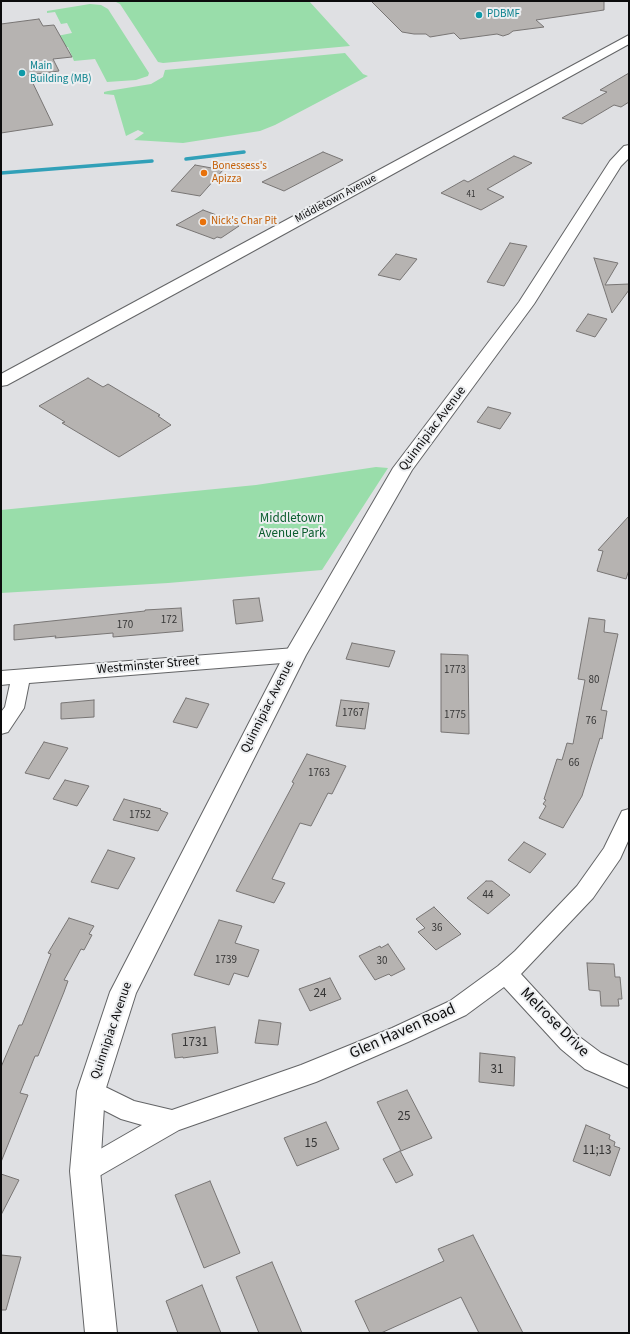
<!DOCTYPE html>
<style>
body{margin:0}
#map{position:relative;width:630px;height:1334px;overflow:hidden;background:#dfe0e3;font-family:"Source Sans 3",sans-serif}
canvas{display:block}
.frame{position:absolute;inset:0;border:2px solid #0c0c0d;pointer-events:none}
</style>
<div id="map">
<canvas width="630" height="1334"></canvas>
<div class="frame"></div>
</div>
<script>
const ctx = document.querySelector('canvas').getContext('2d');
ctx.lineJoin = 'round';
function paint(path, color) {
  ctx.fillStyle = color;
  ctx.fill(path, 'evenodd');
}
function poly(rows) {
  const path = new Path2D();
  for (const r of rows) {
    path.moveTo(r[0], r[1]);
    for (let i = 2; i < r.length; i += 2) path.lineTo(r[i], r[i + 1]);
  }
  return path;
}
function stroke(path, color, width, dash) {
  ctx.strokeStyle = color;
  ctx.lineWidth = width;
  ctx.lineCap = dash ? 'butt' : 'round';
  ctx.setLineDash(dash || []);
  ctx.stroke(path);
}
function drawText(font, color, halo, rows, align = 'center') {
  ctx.font = font + ' "Source Sans 3",sans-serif';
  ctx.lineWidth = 4;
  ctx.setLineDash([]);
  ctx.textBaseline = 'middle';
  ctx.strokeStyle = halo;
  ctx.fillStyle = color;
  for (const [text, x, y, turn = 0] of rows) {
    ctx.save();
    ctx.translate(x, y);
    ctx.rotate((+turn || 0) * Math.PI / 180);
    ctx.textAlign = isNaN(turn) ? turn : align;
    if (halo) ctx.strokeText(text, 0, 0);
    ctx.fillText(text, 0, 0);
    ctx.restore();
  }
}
paint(poly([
 [114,1,309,1,350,46,163,63,158,62,120,4],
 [90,4,101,5,108,9,149,73,148,76,136,80,107,82,95,59,74,61,68,47,58,48,52,37,72,33,67,23,61,24,55,12,47,13,47,11],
 [345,53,363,74,368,76,275,125,260,131,183,143,134,140,144,133,138,130,126,136,114,95,104,94,104,92,108,91,151,84,163,77,165,70],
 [376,467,388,468,322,570,168,583,1,593,1,510,256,485]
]), '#9da');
stroke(poly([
 [186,159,244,152],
 [1,173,152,161]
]), '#31a0b8', 3.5);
const building = poly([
 [371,1,604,1,604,10,536,20,544,27,513,31,509,34,503,36,497,34,460,39,454,33,430,37,426,34,414,34,402,32,371,1],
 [39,19,43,26,54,25,72,57,53,59,59,71,29,75,53,125,1,133,1,24,39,19],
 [629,73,629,102,621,107,614,105,582,124,562,118,607,92,600,90,629,73],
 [323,152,343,160,284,191,262,182,323,152],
 [514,156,532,163,487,189,504,197,481,210,441,193,464,180,468,182,514,156],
 [195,165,223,170,200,196,171,191,195,165],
 [203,210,238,223,235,225,239,226,221,238,217,237,214,239,176,225,203,210],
 [510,243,527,246,504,286,487,282,510,243],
 [396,254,417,259,400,280,378,275,396,254],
 [594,258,618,263,605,285,629,284,629,290,612,313,594,258],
 [588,314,607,319,595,337,576,331,588,314],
 [88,378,103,387,108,384,160,415,158,416,171,425,119,457,62,423,65,422,39,406,88,378],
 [488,407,511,413,500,429,477,422,488,407],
 [629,516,629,570,626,579,597,571,603,551,598,550,629,516],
 [259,598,263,621,236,624,233,600,259,598],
 [181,608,183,631,113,637,113,633,55,638,56,636,14,640,14,625,145,611,145,610,181,608],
 [589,618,605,620,604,632,618,634,601,710,607,711,602,739,600,738,582,796,563,828,539,818,546,806,543,804,546,800,544,799,557,759,562,760,567,743,573,744,585,680,578,679,589,618],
 [352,643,395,651,389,667,346,659,352,643],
 [441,654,468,655,469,734,441,732,441,654],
 [186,698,209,704,197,728,173,722,186,698],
 [94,700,94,717,61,719,61,703,94,700],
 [341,700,369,703,365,729,336,726,341,700],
 [44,742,68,748,49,779,25,773,44,742],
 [307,754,346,766,332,794,328,793,311,826,300,823,272,879,285,883,274,903,236,891,294,783,292,782,307,754],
 [65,780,89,786,77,806,53,799,65,780],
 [124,799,161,809,160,810,168,813,158,831,113,820,124,799],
 [524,842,546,854,530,873,508,860,524,842],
 [108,850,135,858,118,889,91,882,108,850],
 [486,881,492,881,510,895,488,914,467,898,486,881],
 [434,907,461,934,436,950,418,932,425,928,416,919,434,907],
 [69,918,94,926,89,934,92,935,84,950,81,949,64,980,68,981,64,992,38,1056,35,1056,20,1093,28,1095,1,1162,1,1067,19,1025,22,1025,51,954,48,953,69,918],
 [219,920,242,926,235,943,259,950,248,977,234,973,229,985,194,975,219,920],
 [388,944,405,969,391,976,389,974,375,980,359,956,380,946,381,948,388,944],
 [587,963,614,964,615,977,620,977,622,999,618,999,619,1006,601,1006,600,991,589,990,587,963],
 [330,978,341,999,310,1011,299,989,330,978],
 [259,1020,281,1023,278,1045,255,1043,259,1020],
 [215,1027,218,1053,183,1058,183,1057,175,1058,172,1034,215,1027],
 [480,1053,515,1057,514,1086,479,1082,480,1053],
 [407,1090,432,1138,401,1151,377,1102,407,1090],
 [326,1122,339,1149,297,1166,284,1138,326,1122],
 [586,1125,610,1135,609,1139,615,1142,614,1146,620,1148,610,1176,573,1161,586,1125],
 [400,1151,413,1175,396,1183,383,1159,400,1151],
 [1,1174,19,1180,1,1215,1,1174],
 [210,1181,240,1253,204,1268,175,1195,210,1181],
 [473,1235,523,1333,479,1333,461,1297,381,1333,370,1333,355,1301,444,1261,438,1249,473,1235],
 [1,1255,21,1257,6,1310,1,1310,1,1255],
 [272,1262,302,1333,259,1333,236,1277,272,1262],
 [202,1285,221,1333,178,1333,166,1301,202,1285]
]);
paint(building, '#b6b3b1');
stroke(building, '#787574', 1);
const street = poly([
 [295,648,302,650,304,655,302,660,295,662,29,683,24,708,8,732,1,734,1,712,5,707,10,684,1,685,1,671,295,648],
 [629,809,629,839,620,859,593,898,521,974,577,1035,601,1053,629,1066,629,1088,585,1069,561,1049,504,987,466,1015,408,1042,316,1082,179,1130,94,1179,85,1183,76,1179,72,1171,76,1163,142,1125,121,1119,82,1099,79,1091,82,1083,91,1080,134,1101,172,1110,301,1065,392,1028,450,1001,498,966,515,951,577,886,604,848,622,811,629,809]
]);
const secondary = poly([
 [629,145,629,158,621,166,534,304,412,470,306,655,136,993,105,1091,100,1171,117,1333,85,1333,70,1171,77,1091,110,992,284,655,393,468,519,302,610,161,624,146,629,145]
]);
const primary = poly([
 [629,35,629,44,226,266,7,385,1,386,1,374,629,35]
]);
stroke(street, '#636466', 2);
stroke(secondary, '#636466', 2);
stroke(primary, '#636466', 2);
paint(street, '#fff');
paint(secondary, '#fff');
paint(primary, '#fff');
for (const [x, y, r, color] of [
 [479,15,4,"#0f9aa8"],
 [22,73,4,"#0f9aa8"],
 [204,173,4,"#e8710a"],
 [203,222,4,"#e8710a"]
]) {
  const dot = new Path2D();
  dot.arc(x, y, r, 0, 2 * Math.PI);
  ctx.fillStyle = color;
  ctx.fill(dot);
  stroke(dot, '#eceef0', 1.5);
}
drawText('9px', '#363636', null, [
 ["41",471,195]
]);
drawText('11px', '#0d838f', '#eceef0', [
 ["PDBMF",487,15],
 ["Main",30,67],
 ["Building (MB)",30,80]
], 'left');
drawText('11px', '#c56008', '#eceef0', [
 ["Bonessess's",212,167],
 ["Apizza",212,180],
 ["Nick's Char Pit",211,222]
], 'left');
drawText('11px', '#0c0c0d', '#eceef0', [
 ["Middletown Avenue",336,199,-28]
]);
drawText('11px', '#363636', null, [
 ["172",169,621],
 ["170",125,626],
 ["1773",455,671],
 ["80",594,681],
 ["1767",353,714],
 ["1775",455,716],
 ["76",591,722],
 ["66",574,764],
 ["1763",319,774],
 ["1752",140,816],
 ["44",488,896],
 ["36",437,929],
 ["1739",226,961],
 ["30",382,962]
]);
drawText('13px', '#0c0c0d', '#eceef0', [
 ["Quinnipiac Avenue",433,429,-53],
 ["Westminster Street",148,666,-5],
 ["Quinnipiac Avenue",268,707,-63],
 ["Quinnipiac Avenue",112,1031,-71]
]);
drawText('13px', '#0b5d2e', '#eceef0', [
 ["Middletown",292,519],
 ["Avenue Park",292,534]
]);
drawText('13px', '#363636', null, [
 ["24",320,994],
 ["1731",195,1043],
 ["31",497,1070],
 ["25",404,1117],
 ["15",311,1144],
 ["11;13",597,1151]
]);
drawText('16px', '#0c0c0d', '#eceef0', [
 ["Melrose Drive",554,1023,45],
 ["Glen Haven Road",403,1032,-24]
]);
</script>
